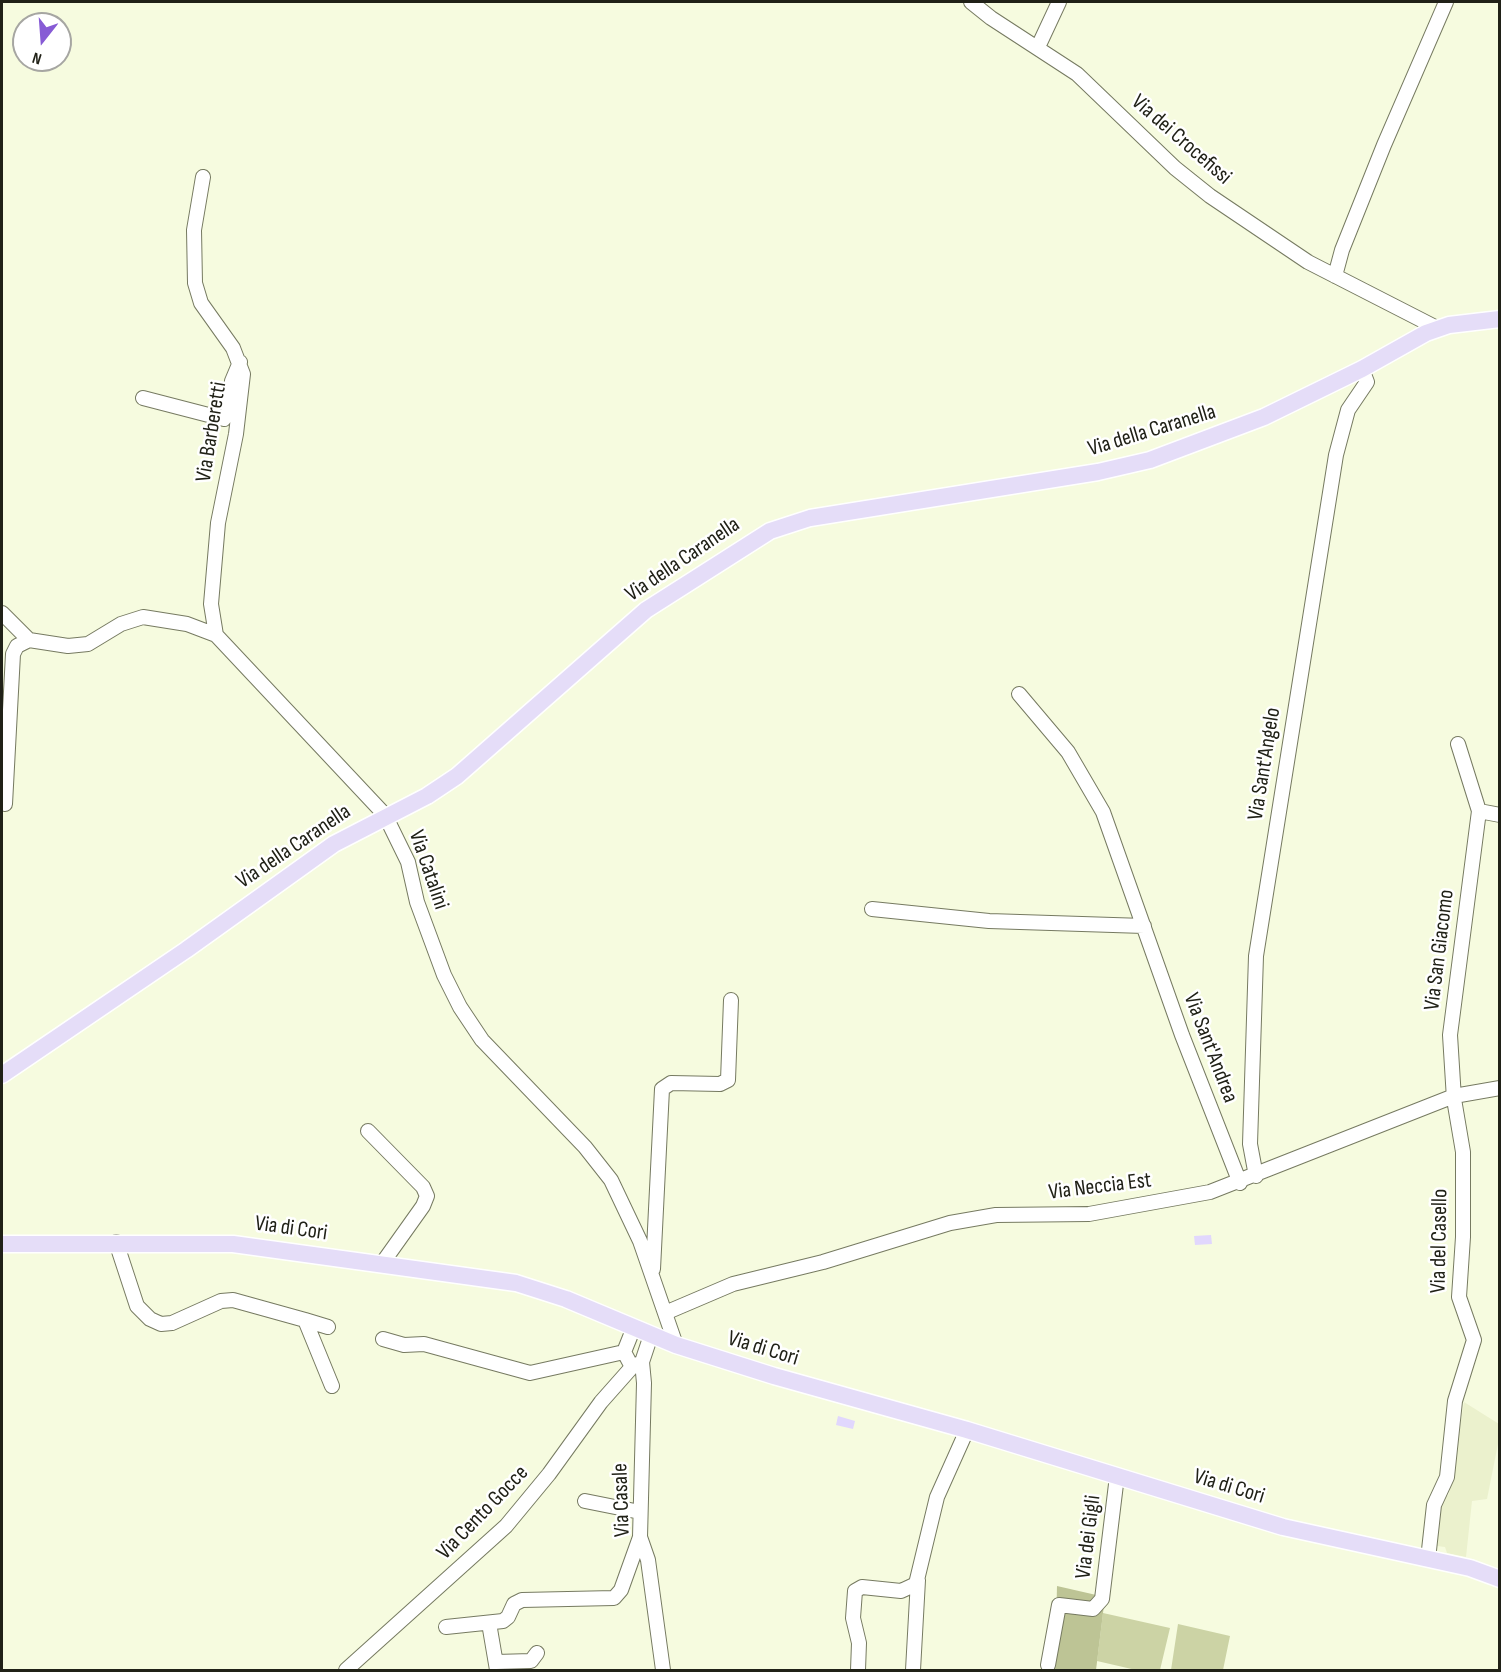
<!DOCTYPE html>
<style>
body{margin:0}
#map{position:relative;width:1501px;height:1672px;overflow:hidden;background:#f6fbdf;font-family:"Sofia Sans Condensed",sans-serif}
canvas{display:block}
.frame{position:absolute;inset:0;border:3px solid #202117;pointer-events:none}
.north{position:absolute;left:12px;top:12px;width:60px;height:60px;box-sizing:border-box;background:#fff;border:2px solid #a6a6a2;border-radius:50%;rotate:197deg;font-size:16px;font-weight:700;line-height:24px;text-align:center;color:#202117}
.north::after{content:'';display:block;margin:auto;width:21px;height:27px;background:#875bd5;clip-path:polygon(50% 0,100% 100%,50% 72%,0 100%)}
</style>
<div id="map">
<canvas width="1501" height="1672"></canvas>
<div class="frame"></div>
<div class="north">N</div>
</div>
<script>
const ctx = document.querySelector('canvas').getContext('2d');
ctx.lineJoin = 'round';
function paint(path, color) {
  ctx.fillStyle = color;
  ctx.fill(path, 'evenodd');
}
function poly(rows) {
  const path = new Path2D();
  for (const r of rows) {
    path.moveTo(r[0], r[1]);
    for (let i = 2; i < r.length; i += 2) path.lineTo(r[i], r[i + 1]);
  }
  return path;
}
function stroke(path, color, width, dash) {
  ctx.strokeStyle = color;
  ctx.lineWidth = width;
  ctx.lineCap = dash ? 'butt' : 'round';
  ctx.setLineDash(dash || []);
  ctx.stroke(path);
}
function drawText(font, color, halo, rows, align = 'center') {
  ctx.font = font + ' "Sofia Sans Condensed",sans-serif';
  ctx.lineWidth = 5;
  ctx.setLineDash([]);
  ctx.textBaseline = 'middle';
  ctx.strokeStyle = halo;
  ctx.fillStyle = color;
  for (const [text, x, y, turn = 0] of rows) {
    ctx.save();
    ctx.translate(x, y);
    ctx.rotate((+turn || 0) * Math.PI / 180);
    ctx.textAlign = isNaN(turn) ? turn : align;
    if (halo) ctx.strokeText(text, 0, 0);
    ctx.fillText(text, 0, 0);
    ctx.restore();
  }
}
paint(poly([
 [1464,1402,1499,1424,1499,1439,1487,1499,1472,1501,1466,1557,1447,1553,1445,1547,1437,1546,1441,1501,1449,1494]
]), '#ebf1cd');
paint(poly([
 [1103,1613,1170,1628,1160,1670,1136,1670,1097,1661],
 [1178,1624,1230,1636,1223,1670,1171,1670]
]), '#ccd3a5');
paint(poly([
 [1057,1586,1105,1597,1096,1670,1055,1670]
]), '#bdc495');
paint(poly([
 [1211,1235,1212,1244,1195,1245,1194,1236],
 [838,1416,855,1421,853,1429,836,1425]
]), '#e1d7fd');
const minor = poly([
 [971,2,991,18,1077,74,1175,168,1210,196,1308,262,1437,328],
 [1038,47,1059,2],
 [203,177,194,230,195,283,201,303,233,348,243,374,236,434,218,523,211,604,216,635],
 [1335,276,1342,250,1384,145,1446,2],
 [143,398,224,419,228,412,232,381,240,362],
 [2,613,29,640,68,646,88,644,121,624,143,617,187,624,216,635,385,815,408,862,417,902,444,975,460,1007,482,1040,585,1147,611,1180,640,1241,676,1345],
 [1019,694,1068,752,1103,812,1182,1035,1240,1183],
 [5,804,13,654,17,646,29,640],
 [1479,811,1500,815],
 [872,909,989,921,1144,926],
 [368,1131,423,1187,427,1196,423,1206,381,1265],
 [1256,1176,1250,1144,1256,956,1336,455,1348,410,1367,382,1362,369],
 [116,1242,137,1306,150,1319,161,1324,172,1323,221,1301,233,1300,305,1320,332,1386],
 [653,1269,662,1089,671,1083,720,1084,728,1080,731,1000],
 [665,1313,733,1284,823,1262,950,1223,996,1215,1089,1214,1210,1192,1454,1096,1500,1088],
 [305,1320,328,1327],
 [634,1327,624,1352,632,1367,642,1362,651,1335],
 [383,1339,404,1345,424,1344,530,1373,624,1352],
 [642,1362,644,1383,640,1537,648,1560,663,1670],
 [585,1501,640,1512],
 [1428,1559,1434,1505,1447,1477,1455,1401,1474,1340,1459,1297,1463,1237,1463,1152,1454,1099,1450,1035,1479,811,1458,744],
 [489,1623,497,1670],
 [446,1627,503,1621,508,1617,514,1604,522,1600,614,1598,621,1590,640,1537],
 [496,1662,531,1661,537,1653],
 [1048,1665,1059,1605,1093,1609,1102,1599,1117,1476],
 [346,1670,506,1526,549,1474,601,1402,632,1367],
 [858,1670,859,1643,853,1618,855,1591,862,1587,901,1591,916,1584,937,1497,967,1430],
 [913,1670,918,1580]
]);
const major = poly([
 [2,1075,186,950,334,844,427,796,457,776,646,610,770,531,810,518,1098,472,1150,460,1264,417,1362,369,1426,333,1449,325,1500,319],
 [2,1244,233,1244,516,1283,566,1299,676,1345,774,1376,967,1430,1283,1527,1470,1568,1500,1579]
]);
stroke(minor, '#767a61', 16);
stroke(major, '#fff', 19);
stroke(minor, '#fff', 14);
stroke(major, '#e5ddf8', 16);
drawText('22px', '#202117', '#fff', [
 ["Via dei Crocefissi",1181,140,41],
 ["Via della Caranella",1152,431,-17],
 ["Via Barberetti",212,432,-81],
 ["Via della Caranella",683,560,-34],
 ["Via Sant'Angelo",1265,764,-81],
 ["Via della Caranella",294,847,-34],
 ["Via Catalini",428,870,71],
 ["Via San Giacomo",1440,950,-83],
 ["Via Sant'Andrea",1210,1048,69],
 ["Via Neccia Est",1100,1187,-7],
 ["Via di Cori",291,1229,8],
 ["Via del Casello",1440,1241,-89],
 ["Via di Cori",763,1349,17],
 ["Via di Cori",1229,1487,17],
 ["Via Casale",622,1500,-92],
 ["Via Cento Gocce",483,1513,-46],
 ["Via dei Gigli",1089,1537,-83]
]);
</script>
